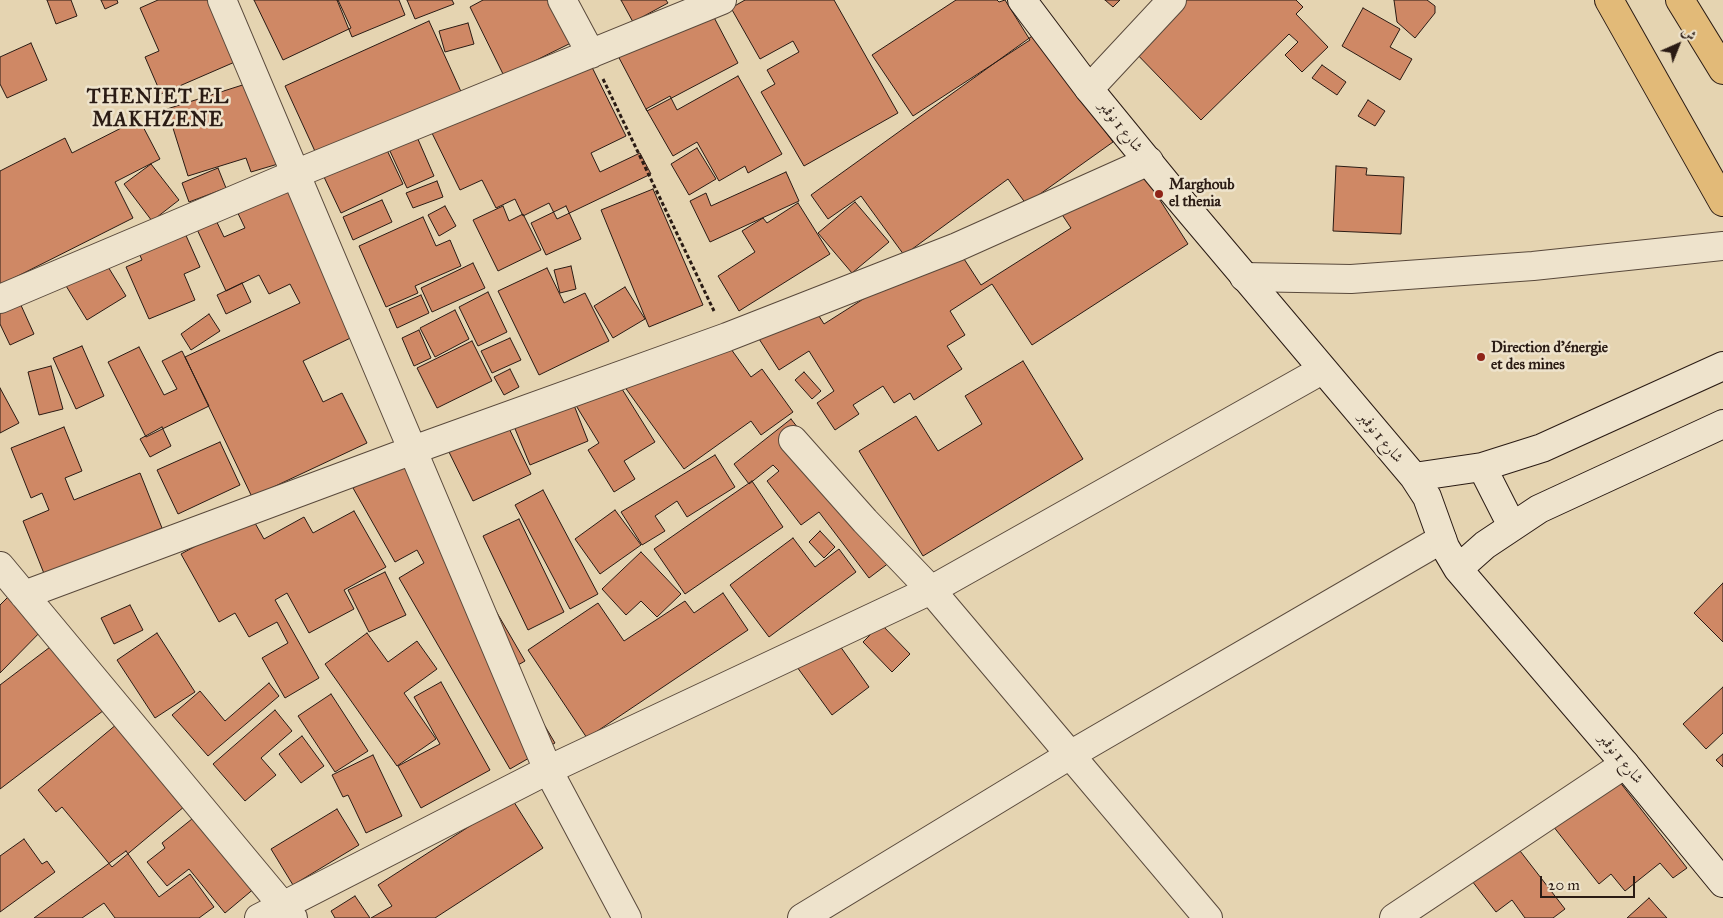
<!DOCTYPE html>
<meta charset="utf-8">
<style>
body{margin:0}
#map{position:relative;width:1723px;height:918px;overflow:hidden;background:#e5d4b1;font-family:"IM FELL Great Primer",Amiri,serif}
canvas{display:block}
.north{position:absolute;left:1653px;top:20px;width:50px;height:50px;-webkit-text-stroke:4px #eee3cc;paint-order:stroke;rotate:44deg;font-size:14px;font-weight:700;line-height:20px;text-align:center;color:#2a1b14}
.north::after{content:'';display:block;margin:auto;width:18px;height:22px;background:#2a1b14;clip-path:polygon(50% 0,100% 100%,50% 72%,0 100%)}
.scale{position:absolute;left:1540px;top:876px;width:95px;height:22px;box-sizing:border-box;border:2px solid #2a1b14;border-top:0;padding-left:6px;font-size:15px;line-height:18px;white-space:nowrap;color:#2a1b14;-webkit-text-stroke:4px #eee3cc;paint-order:stroke}
</style>
<div id="map">
<canvas width="1723" height="918"></canvas>
<div class="north">ش</div>
<div class="scale">20 m</div>
</div>
<script>
const ctx = document.querySelector('canvas').getContext('2d');
ctx.lineJoin = 'round';
function paint(path, color) {
  ctx.fillStyle = color;
  ctx.fill(path, 'evenodd');
}
function poly(rows) {
  const path = new Path2D();
  for (const r of rows) {
    path.moveTo(r[0], r[1]);
    for (let i = 2; i < r.length; i += 2) path.lineTo(r[i], r[i + 1]);
  }
  return path;
}
function stroke(path, color, width, dash) {
  ctx.strokeStyle = color;
  ctx.lineWidth = width;
  ctx.lineCap = dash ? 'butt' : 'round';
  ctx.setLineDash(dash || []);
  ctx.stroke(path);
}
function drawText(font, color, halo, rows, align = 'center') {
  ctx.font = font + ' "IM FELL Great Primer",Amiri,serif';
  ctx.lineWidth = 5;
  ctx.setLineDash([]);
  ctx.textBaseline = 'middle';
  ctx.strokeStyle = halo;
  ctx.fillStyle = color;
  for (const [text, x, y, turn = 0] of rows) {
    ctx.save();
    ctx.translate(x, y);
    ctx.rotate((+turn || 0) * Math.PI / 180);
    ctx.textAlign = isNaN(turn) ? turn : align;
    if (halo) ctx.strokeText(text, 0, 0);
    ctx.fillText(text, 0, 0);
    ctx.restore();
  }
}
const building = poly([
 [47,0,71,0,77,16,56,24,47,0],
 [101,0,117,0,118,3,105,9,101,0],
 [158,0,220,0,244,58,161,94,145,57,159,51,140,8,158,0],
 [254,0,338,0,351,28,283,60,254,0],
 [337,0,399,0,405,15,352,37,337,0],
 [407,0,452,0,454,4,415,19,407,0],
 [483,0,557,0,577,40,504,76,470,7,483,0],
 [621,0,666,0,668,3,633,22,621,0],
 [745,0,834,0,898,113,804,166,761,92,775,84,767,70,799,52,793,41,760,59,731,8,745,0],
 [956,0,997,0,999,2,1005,0,1030,40,913,116,872,55,956,0],
 [1105,0,1120,0,1113,7,1105,0],
 [1174,0,1296,0,1303,7,1296,14,1328,47,1302,72,1285,55,1298,42,1289,34,1201,120,1128,45,1174,0],
 [1394,0,1427,0,1435,6,1435,13,1415,38,1397,22,1394,0],
 [708,6,738,63,647,111,617,54,708,6],
 [1363,8,1400,29,1390,47,1412,59,1400,80,1342,46,1363,8],
 [429,21,463,96,319,160,285,86,429,21],
 [468,23,474,44,445,52,439,31,468,23],
 [1035,34,1113,142,1026,204,1008,179,904,255,861,196,828,219,811,195,1035,34],
 [31,43,47,80,7,98,0,84,0,57,31,43],
 [585,53,626,136,591,153,600,172,640,153,651,174,557,219,549,203,523,216,515,199,496,208,482,180,460,190,428,125,585,53],
 [1322,65,1346,82,1337,95,1312,78,1322,65],
 [738,76,782,154,748,173,745,166,719,181,697,142,673,156,646,109,670,96,677,110,738,76],
 [252,82,278,164,251,172,246,158,188,176,167,109,252,82],
 [1368,100,1385,111,1375,126,1358,116,1368,100],
 [139,119,160,159,115,182,133,218,0,285,0,171,65,138,72,153,139,119],
 [417,137,434,176,407,188,389,149,417,137],
 [386,148,403,184,341,213,324,177,386,148],
 [697,148,716,179,689,195,671,164,697,148],
 [1135,161,1188,244,1032,345,992,284,950,311,965,335,947,346,962,369,914,400,910,393,894,403,883,386,853,405,859,414,835,430,817,403,834,391,809,351,779,370,752,328,805,294,824,324,953,242,981,285,1071,228,1059,210,1135,161],
 [151,164,179,200,152,221,124,184,151,164],
 [1336,166,1367,168,1366,175,1404,177,1401,234,1333,231,1336,166],
 [218,168,226,188,189,202,182,183,218,168],
 [786,172,799,201,710,242,690,201,706,193,711,206,786,172],
 [293,175,367,330,303,361,323,402,342,393,367,443,252,497,185,357,300,303,290,284,269,294,259,275,226,291,194,223,213,214,224,237,245,228,233,203,293,175],
 [437,181,443,197,413,208,406,193,437,181],
 [653,189,703,305,649,327,601,210,653,189],
 [382,200,392,222,353,240,343,217,382,200],
 [855,202,889,242,852,273,818,233,855,202],
 [798,203,830,254,739,311,718,276,755,252,742,231,763,218,767,223,798,203],
 [445,206,456,226,439,236,428,215,445,206],
 [503,206,509,221,523,214,541,250,498,271,473,220,503,206],
 [566,206,581,239,546,255,531,223,566,206],
 [423,217,436,246,450,240,461,266,415,286,418,293,386,307,359,246,423,217],
 [180,222,200,267,184,274,195,300,149,319,126,267,142,260,134,242,180,222],
 [102,257,126,296,87,320,63,281,102,257],
 [473,263,485,288,432,312,421,288,473,263],
 [571,266,576,289,560,293,554,270,571,266],
 [547,268,564,303,585,293,609,341,539,375,498,291,547,268],
 [242,283,251,302,226,314,217,295,242,283],
 [625,287,645,319,613,338,594,306,625,287],
 [15,292,34,334,10,345,0,324,0,299,15,292],
 [488,292,507,332,478,346,459,307,488,292],
 [421,295,429,313,397,328,389,309,421,295],
 [455,310,469,339,435,357,420,328,455,310],
 [209,314,220,331,191,350,181,334,209,314],
 [419,330,431,358,414,366,402,338,419,330],
 [721,335,751,377,762,369,793,412,761,435,751,421,684,469,619,379,721,335],
 [510,338,521,360,492,373,481,351,510,338],
 [472,341,492,381,437,408,417,368,472,341],
 [82,346,104,396,76,409,53,358,82,346],
 [139,347,164,395,177,389,162,361,182,351,209,406,146,437,108,362,139,347],
 [1023,361,1083,459,923,556,859,451,916,416,938,451,982,424,965,396,1023,361],
 [51,366,63,409,39,415,28,372,51,366],
 [510,369,519,387,504,395,494,377,510,369],
 [804,372,821,391,812,399,795,380,804,372],
 [612,373,655,442,624,461,635,479,614,492,588,450,599,443,572,399,612,373],
 [0,388,19,423,0,433,0,388],
 [570,395,588,441,530,465,511,419,570,395],
 [504,418,531,474,473,501,446,446,504,418],
 [791,419,898,556,869,578,819,512,801,525,767,481,779,471,773,465,749,484,734,464,791,419],
 [64,427,82,471,65,478,74,500,140,473,162,528,45,576,23,521,49,510,42,493,31,498,11,448,64,427],
 [162,427,171,446,150,457,140,439,162,427],
 [220,442,240,485,178,514,157,470,220,442],
 [715,455,735,487,687,517,677,501,655,516,665,531,642,545,621,512,715,455],
 [407,458,525,661,511,669,555,743,510,769,399,578,424,563,417,550,395,562,353,488,407,458],
 [752,481,783,527,685,594,654,549,752,481],
 [543,490,598,594,570,609,515,505,543,490],
 [615,510,641,545,600,574,575,539,615,510],
 [354,511,386,567,344,590,354,609,309,633,287,593,275,600,319,678,285,698,262,658,288,643,277,622,249,637,235,613,219,622,181,554,251,516,264,539,304,517,313,533,354,511],
 [519,519,564,612,528,630,483,536,519,519],
 [820,531,835,547,824,558,809,542,820,531],
 [793,538,815,567,839,549,856,572,769,637,730,585,793,538],
 [641,552,681,594,657,617,641,601,626,615,602,589,641,552],
 [385,572,406,615,369,632,348,590,385,572],
 [1723,583,1723,642,1694,613,1723,583],
 [16,589,50,622,0,673,0,605,16,589],
 [723,593,748,630,587,738,528,650,598,603,624,641,685,601,694,613,723,593],
 [130,605,143,630,114,644,101,618,130,605],
 [881,624,910,654,892,672,863,642,881,624],
 [157,633,195,692,155,718,117,660,157,633],
 [367,633,388,662,417,641,437,669,404,693,436,739,397,766,325,664,367,633],
 [62,638,112,704,0,789,0,685,62,638],
 [835,639,869,687,832,715,797,667,835,639],
 [441,682,490,770,421,808,398,766,440,744,414,697,441,682],
 [269,683,279,696,208,756,172,715,200,691,225,721,269,683],
 [1723,687,1723,733,1706,749,1683,724,1723,687],
 [331,694,368,751,335,772,298,716,331,694],
 [275,710,292,731,261,758,276,775,245,801,213,764,275,710],
 [123,719,191,801,112,867,62,807,56,812,38,790,123,719],
 [302,736,324,766,301,783,279,754,302,736],
 [1723,754,1723,767,1716,760,1723,754],
 [373,755,402,816,366,833,348,795,343,797,332,775,373,755],
 [1612,772,1687,868,1673,878,1660,863,1625,891,1611,874,1599,884,1549,821,1612,772],
 [512,799,543,848,435,918,371,918,392,906,378,885,512,799],
 [337,809,359,845,293,885,271,849,337,809],
 [202,811,262,882,225,913,189,869,167,886,147,862,165,848,162,843,202,811],
 [24,839,42,864,47,861,55,872,0,912,0,856,24,839],
 [1517,847,1565,909,1553,918,1525,918,1512,900,1496,912,1472,881,1517,847],
 [126,851,159,897,190,874,214,907,199,918,115,918,104,903,82,918,34,918,126,851],
 [355,896,370,918,335,918,331,911,355,896],
 [1649,898,1667,918,1627,918,1649,898]
]);
paint(building, '#cf8865');
stroke(building, '#2a1b14', 1);
const minor = poly([
 [222,0,548,770,627,918],
 [562,0,591,54],
 [1089,89,1172,0],
 [1244,277,1351,279,1533,266,1723,246],
 [0,299,295,174,722,0],
 [793,440,865,521,931,590,1208,918],
 [0,566,293,918],
 [24,595,413,450,727,337,957,247,1149,161],
 [259,918,548,770,931,590,1322,370],
 [802,918,1070,755,1442,539],
 [1394,918,1625,764]
]);
const secondary = poly([
 [1022,0,1089,89,1170,188,1414,477,1427,497,1445,547,1458,569,1625,764,1723,883],
 [1482,467,1512,526],
 [1414,477,1482,467,1542,448,1723,366],
 [1458,569,1485,545,1539,509,1723,424]
]);
const primary = poly([
 [1609,0,1723,202],
 [1680,0,1723,70]
]);
stroke(minor, '#59493b', 30);
stroke(secondary, '#2a1b14', 30);
stroke(primary, '#2a1b14', 30);
stroke(poly([
 [603,79,714,311]
]), '#2a1b14', 3, [4, 2.5]);
stroke(minor, '#eee3cc', 28);
stroke(secondary, '#eee3cc', 28);
stroke(primary, '#e2ba78', 28);
for (const [x, y, r, color] of [
 [1159,194,5,"#8f2418"],
 [1481,357,5,"#8f2418"]
]) {
  const dot = new Path2D();
  dot.arc(x, y, r, 0, 2 * Math.PI);
  ctx.fillStyle = color;
  ctx.fill(dot);
  stroke(dot, '#eee3cc', 2);
}
drawText('15px', '#2a1b14', '#eee3cc', [
 ["شارع 1 نوفمبر",1120,127,51],
 ["شارع 1 نوفمبر",1380,438,50],
 ["شارع 1 نوفمبر",1620,759,50]
]);
drawText('bold 15px', '#2a1b14', '#eee3cc', [
 ["Marghoub",1169,185],
 ["el thenia",1169,202],
 ["Direction d'énergie",1491,348],
 ["et des mines",1491,365]
], 'left');
ctx.letterSpacing = '1px';
drawText('bold 20px', '#2a1b14', '#eee3cc', [
 ["THENIET EL",158,98],
 ["MAKHZENE",158,121]
]);
ctx.letterSpacing = '0px';
</script>
